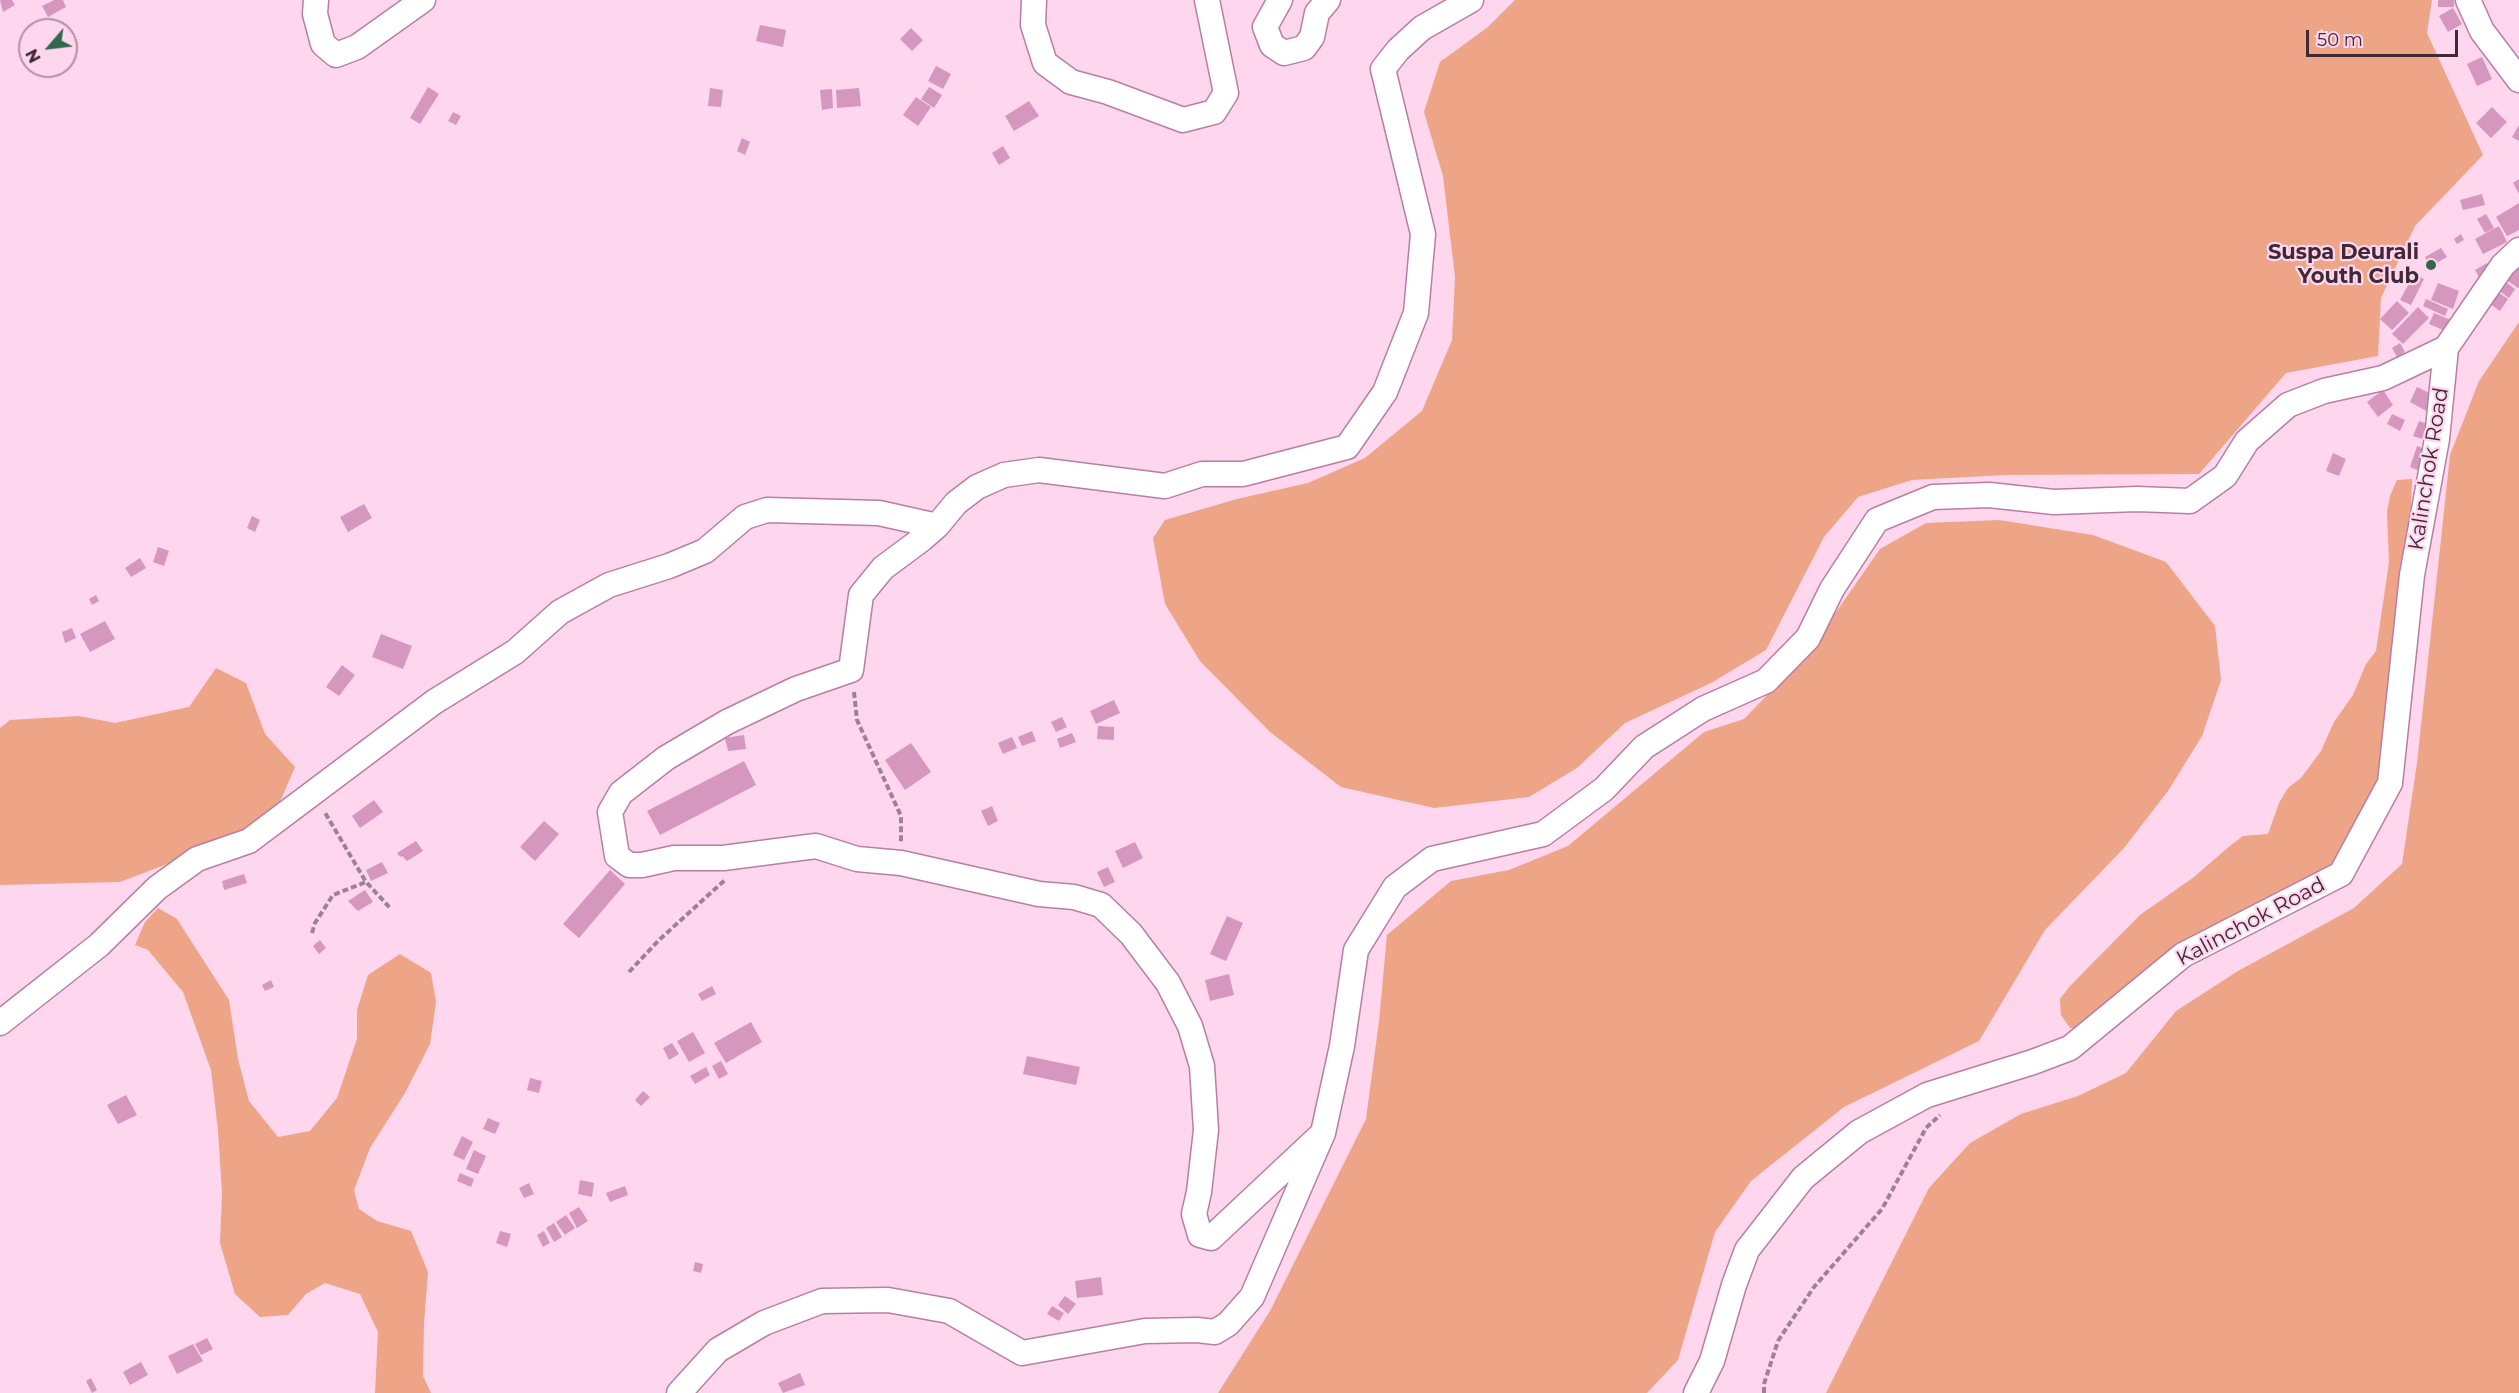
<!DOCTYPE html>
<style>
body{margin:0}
#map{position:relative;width:2519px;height:1393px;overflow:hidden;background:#fed6ee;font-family:Montserrat,sans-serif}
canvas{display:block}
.north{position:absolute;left:18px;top:18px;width:60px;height:60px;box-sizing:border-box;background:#fed6ee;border:2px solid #b290a5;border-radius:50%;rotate:242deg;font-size:16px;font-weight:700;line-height:24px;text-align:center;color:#402837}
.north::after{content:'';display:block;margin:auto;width:21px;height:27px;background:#30674d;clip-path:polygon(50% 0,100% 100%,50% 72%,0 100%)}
.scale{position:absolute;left:2306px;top:30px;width:152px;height:27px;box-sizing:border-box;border:3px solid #402837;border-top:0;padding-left:8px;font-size:18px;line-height:21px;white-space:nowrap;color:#402837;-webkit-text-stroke:4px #fed6ee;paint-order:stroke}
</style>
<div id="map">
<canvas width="2519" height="1393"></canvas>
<div class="north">N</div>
<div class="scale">50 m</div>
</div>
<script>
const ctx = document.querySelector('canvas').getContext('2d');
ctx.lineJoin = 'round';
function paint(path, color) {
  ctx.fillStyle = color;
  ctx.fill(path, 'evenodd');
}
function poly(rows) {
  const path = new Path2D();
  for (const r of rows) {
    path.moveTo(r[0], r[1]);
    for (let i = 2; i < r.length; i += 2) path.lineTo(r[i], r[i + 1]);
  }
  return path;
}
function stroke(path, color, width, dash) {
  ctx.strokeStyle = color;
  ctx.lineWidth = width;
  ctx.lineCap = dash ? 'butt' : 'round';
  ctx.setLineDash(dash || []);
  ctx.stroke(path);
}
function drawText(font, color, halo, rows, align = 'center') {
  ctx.font = font + ' Montserrat,sans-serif';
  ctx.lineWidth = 4.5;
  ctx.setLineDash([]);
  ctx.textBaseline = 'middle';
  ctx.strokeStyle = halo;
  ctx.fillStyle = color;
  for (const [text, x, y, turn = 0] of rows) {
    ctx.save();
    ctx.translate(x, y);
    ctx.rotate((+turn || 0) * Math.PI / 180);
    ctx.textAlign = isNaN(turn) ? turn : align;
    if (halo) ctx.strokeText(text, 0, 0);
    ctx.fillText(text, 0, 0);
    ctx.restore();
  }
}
paint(poly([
 [1515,0,2432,0,2427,33,2483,155,2415,226,2381,298,2378,356,2286,373,2199,474,2005,475,1912,480,1858,497,1824,537,1766,650,1711,683,1625,723,1577,768,1529,797,1434,808,1341,787,1270,732,1200,661,1165,604,1153,538,1165,520,1237,499,1308,483,1365,458,1422,411,1452,340,1455,277,1443,176,1424,112,1440,62,1488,27],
 [2519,322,2519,1393,1826,1393,1929,1188,1970,1143,2021,1114,2078,1096,2126,1073,2176,1011,2238,971,2354,908,2402,864,2417,763,2450,455,2479,381],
 [2412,479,2409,555,2388,752,2374,797,2341,867,2085,1028,2070,1028,2061,1015,2060,999,2070,986,2140,915,2194,877,2231,845,2243,836,2268,834,2279,803,2288,788,2301,778,2321,751,2334,722,2353,695,2366,664,2376,651,2389,562,2387,512,2390,496,2397,480],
 [1999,520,2093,535,2166,562,2215,626,2221,680,2202,736,2168,791,2124,848,2045,930,1979,1041,1844,1107,1751,1181,1715,1232,1678,1360,1647,1393,1218,1393,1270,1311,1366,1119,1379,1021,1387,935,1451,881,1509,870,1568,846,1704,732,1744,719,1806,655,1880,549,1926,523],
 [216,668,246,683,265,734,295,767,279,804,251,828,201,851,120,882,0,885,0,728,10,720,79,716,115,723,189,707],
 [158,908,177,919,229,1000,238,1059,249,1101,278,1137,310,1131,337,1098,357,1039,357,1010,368,975,400,954,431,973,436,1002,430,1044,405,1093,370,1148,354,1190,359,1209,377,1221,411,1231,428,1272,424,1324,423,1376,431,1393,375,1393,378,1332,360,1294,325,1283,306,1294,288,1315,260,1317,235,1294,220,1243,222,1193,218,1130,211,1070,183,992,148,950,135,945,145,922]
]), '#eea487');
paint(poly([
 [0,0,12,0,15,5,3,12],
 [54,0,63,0,66,7,48,17,42,6],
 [2438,0,2454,0,2454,7,2438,7],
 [2453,8,2462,24,2448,32,2439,16],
 [760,25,786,30,783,47,756,41],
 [911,28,923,40,912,51,900,39],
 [2482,57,2492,79,2477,86,2467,64],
 [936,66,951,74,943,89,928,81],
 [428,87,439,94,420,124,410,118],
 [929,87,942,95,934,108,921,99],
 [710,88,723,90,721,107,708,106],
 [859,88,861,106,837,108,836,90],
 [832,89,833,108,822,110,820,90],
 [916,97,931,107,918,126,903,115],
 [1029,101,1039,116,1014,131,1005,116],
 [2492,107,2507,122,2491,138,2476,123],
 [453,112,461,116,456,125,448,121],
 [2519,125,2519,141,2512,137],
 [742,138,750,142,745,155,737,151],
 [1003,146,1010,158,999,165,992,153],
 [2519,179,2519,194,2513,183],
 [2482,194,2485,205,2463,210,2460,200],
 [2519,203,2519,230,2507,236,2496,217],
 [2486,214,2494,228,2485,233,2477,219],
 [2499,226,2507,242,2483,254,2475,239],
 [2461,234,2464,240,2457,244,2454,239],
 [2441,248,2447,257,2430,267,2425,257],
 [2519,260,2519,287,2518,288,2505,279],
 [2487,263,2492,273,2480,279,2475,270],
 [2414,274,2424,279,2411,305,2400,300],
 [2503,280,2515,289,2509,298,2497,289],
 [2438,283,2459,291,2453,309,2431,300],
 [2495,290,2508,299,2500,311,2487,302],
 [2426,299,2448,309,2445,316,2423,306],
 [2397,301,2409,313,2392,330,2380,319],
 [2418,307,2429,318,2403,344,2392,334],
 [2434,313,2453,321,2448,332,2429,324],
 [2400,343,2405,352,2397,357,2392,348],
 [2417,387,2438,397,2430,413,2410,402],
 [2383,390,2393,405,2378,417,2367,402],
 [2392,414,2405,420,2400,431,2387,424],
 [2419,421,2428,424,2422,439,2413,436],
 [2417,446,2428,450,2420,471,2410,467],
 [2333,453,2346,459,2339,476,2326,471],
 [364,504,372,518,348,532,340,517],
 [252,516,260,520,255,532,247,528],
 [158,547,169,551,164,566,153,562],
 [140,558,146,568,131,577,125,568],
 [96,595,99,601,92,605,89,599],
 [105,621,115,639,90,652,80,634],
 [72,628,76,638,65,643,62,632],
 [381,634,412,646,403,669,372,657],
 [342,665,355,675,339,696,326,687],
 [1114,700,1120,713,1096,724,1090,711],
 [1062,717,1067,727,1056,732,1051,722],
 [1098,726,1114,727,1114,740,1097,739],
 [1032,731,1036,741,1022,746,1018,737],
 [1072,733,1076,742,1060,748,1057,739],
 [744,735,746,749,728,751,725,738],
 [1012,737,1017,748,1003,754,998,743],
 [911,743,931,772,905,790,885,760],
 [744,761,756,785,660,835,647,811],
 [374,800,383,812,360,828,352,816],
 [992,806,998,821,988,826,981,811],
 [544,821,559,834,535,861,520,847],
 [416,841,423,851,407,861,402,856,400,857,397,853],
 [1135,842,1143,858,1123,868,1115,851],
 [382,862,388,873,371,881,366,870],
 [1108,867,1115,882,1104,887,1097,872],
 [610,870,625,884,579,938,563,924],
 [244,874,247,883,224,890,222,881],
 [365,890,373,902,358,911,348,901],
 [1227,916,1243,923,1226,961,1210,954],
 [320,940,326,948,319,954,313,946],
 [1229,974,1234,995,1210,1001,1205,980],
 [271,980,274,987,265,991,262,985],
 [712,986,716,994,702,1001,698,994],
 [751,1022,762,1042,726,1063,714,1043],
 [693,1032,705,1053,689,1062,677,1041],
 [672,1043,679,1054,669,1060,663,1048],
 [1027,1056,1080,1067,1076,1085,1023,1074],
 [721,1061,728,1074,719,1079,712,1066],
 [706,1067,710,1075,695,1084,690,1076],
 [530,1078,542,1081,539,1093,527,1090],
 [643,1091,650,1097,641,1106,635,1100],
 [126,1095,137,1115,118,1124,107,1105],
 [488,1118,500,1123,495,1134,483,1129],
 [462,1136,473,1142,464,1160,453,1155],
 [474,1150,486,1156,478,1174,466,1169],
 [460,1173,474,1179,471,1187,457,1181],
 [580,1180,594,1183,592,1197,578,1194],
 [529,1183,534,1194,524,1198,519,1188],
 [625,1186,628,1195,610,1202,606,1193],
 [579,1207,588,1221,577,1228,569,1213],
 [566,1215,575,1228,565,1235,556,1222],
 [554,1223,562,1237,554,1242,546,1228],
 [500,1231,511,1234,507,1247,496,1243],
 [544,1231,550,1243,543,1247,537,1235],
 [695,1262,703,1264,701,1273,693,1271],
 [1101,1277,1103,1295,1077,1298,1075,1281],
 [1065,1296,1076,1304,1068,1314,1058,1305],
 [1052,1306,1064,1313,1059,1321,1047,1314],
 [207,1338,213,1349,201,1355,195,1344],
 [193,1344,203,1361,177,1374,168,1356],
 [141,1362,148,1375,130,1385,123,1372],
 [800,1373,805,1385,783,1393,778,1383],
 [91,1378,97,1390,92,1393,86,1381]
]), '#d597be');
const minor = poly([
 [316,0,315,14,323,44,336,55,357,47,423,0],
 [1034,0,1033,25,1045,63,1071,82,1108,92,1183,120,1214,112,1226,93,1207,0],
 [1280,0,1265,27,1272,45,1284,53,1304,48,1312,37,1317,13,1328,0],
 [2468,0,2482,31,2519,80],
 [0,1023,99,945,157,888,197,859,249,841,434,702,515,652,560,612,609,585,669,566,705,551,745,517,767,510,879,513,937,526],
 [1323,1133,1211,1238,1200,1235,1194,1214,1199,1192,1206,1130,1202,1066,1190,1026,1168,983,1131,934,1101,905,1074,897,1039,894,901,863,857,859,816,846,723,858,674,858,642,865,629,865,617,856,610,812,621,793,666,758,727,722,796,689,851,670,861,595,883,568,922,539,937,526,956,503,977,487,1004,475,1039,470,1165,486,1202,474,1243,474,1347,447,1385,392,1416,313,1423,234,1383,69,1398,50,1422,28,1471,0],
 [679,1393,718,1350,764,1323,822,1301,888,1300,949,1311,1022,1353,1145,1331,1197,1330,1215,1332,1228,1324,1252,1297,1323,1133,1342,1046,1356,950,1395,887,1432,859,1543,834,1604,789,1644,747,1703,709,1766,681,1808,638,1832,589,1877,520,1933,497,1989,495,2054,502,2137,499,2190,501,2225,476,2247,441,2288,405,2324,391,2383,378,2446,348],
 [1696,1393,1712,1361,1734,1285,1747,1250,1803,1178,1859,1132,1927,1095,2033,1062,2070,1048,2183,955,2341,874,2390,783,2412,575,2437,439,2446,348,2503,265,2519,250]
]);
stroke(minor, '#b97ea4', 27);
stroke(poly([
 [854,692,857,720,901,816,901,842],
 [367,883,391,909],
 [312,933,315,923,333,895,366,882,324,811],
 [629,972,659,940,726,879],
 [1764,1393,1764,1384,1778,1341,1814,1287,1882,1209,1926,1128,1940,1115]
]), '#a08093', 4, [6, 3]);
stroke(minor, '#fff', 24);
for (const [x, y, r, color] of [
 [2431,265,6,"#30674d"]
]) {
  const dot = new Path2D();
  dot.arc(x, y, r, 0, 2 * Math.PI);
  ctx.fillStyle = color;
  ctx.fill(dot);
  stroke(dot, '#fed6ee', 2);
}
drawText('bold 21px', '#402837', '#fed6ee', [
 ["Suspa Deurali",2419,253],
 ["Youth Club",2419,277]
], 'right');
drawText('21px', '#402837', '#fed6ee', [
 ["Kalinchok Road",2429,469,-81],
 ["Kalinchok Road",2251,922,-28]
]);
</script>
